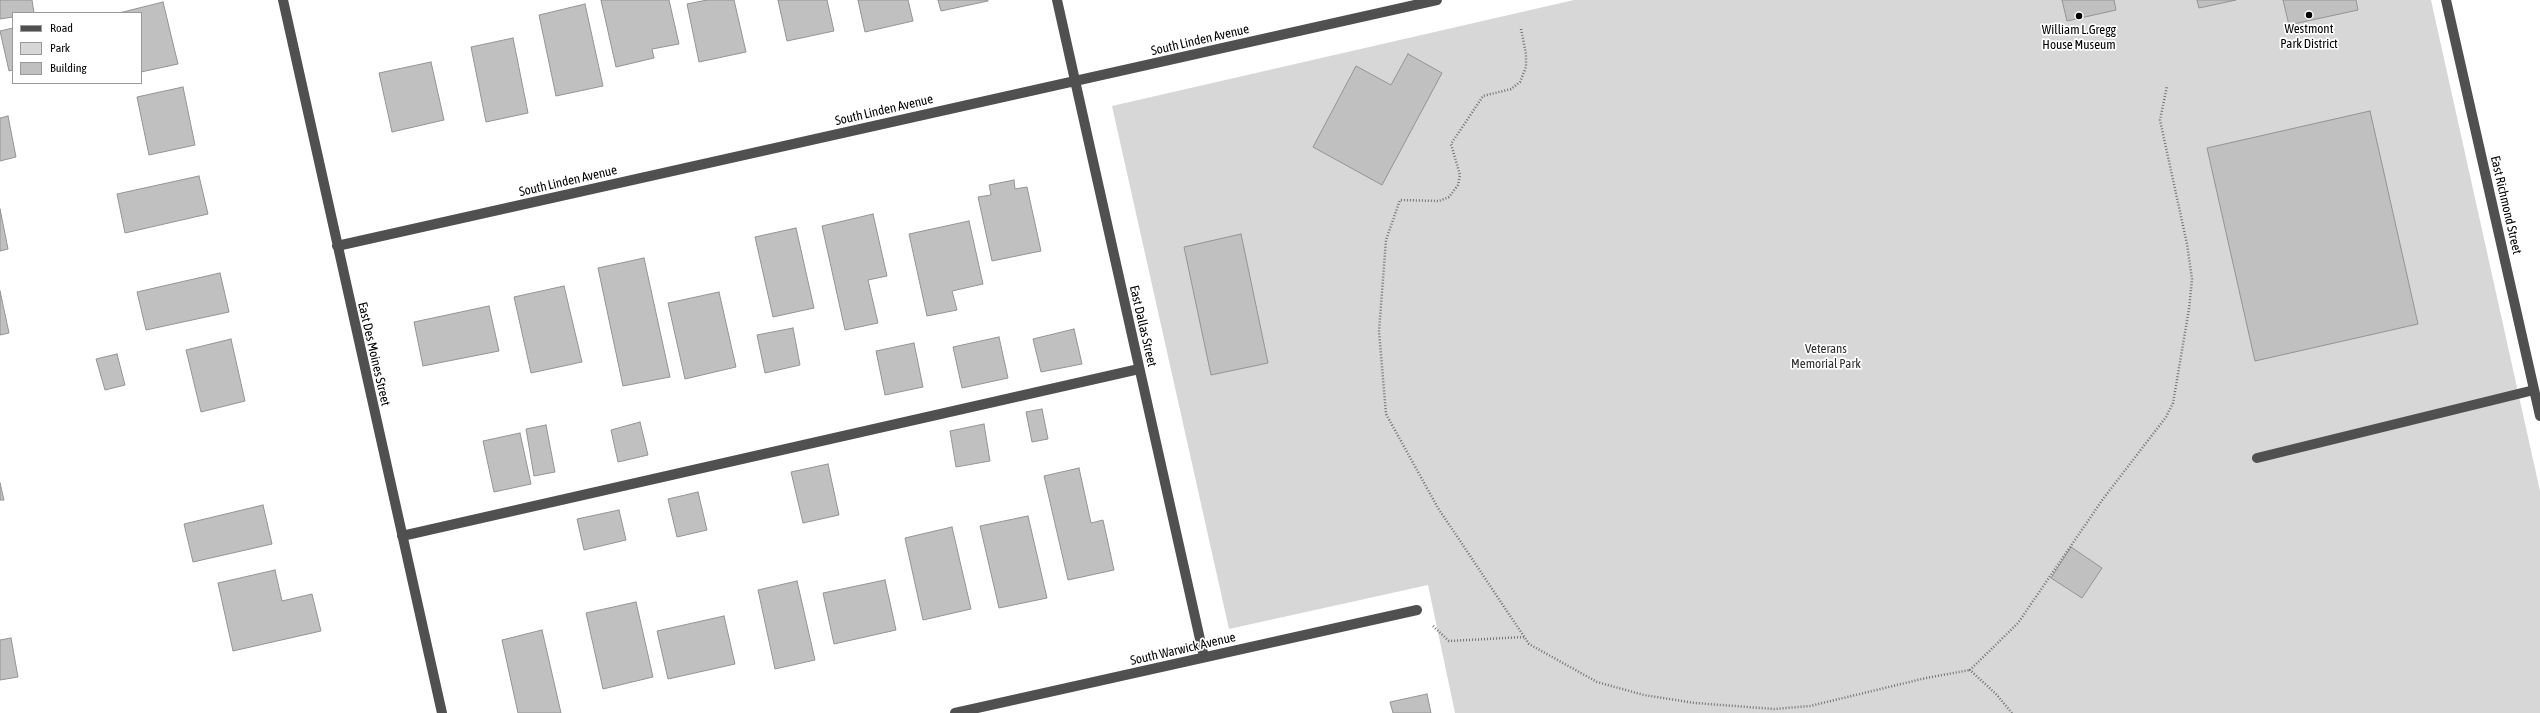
<!DOCTYPE html>
<style>
body{margin:0}
#map{position:relative;width:2540px;height:713px;overflow:hidden;background:#fff;font-family:"Asap Condensed",sans-serif}
canvas{display:block}
.legend{position:absolute;left:12px;top:12px;width:130px;height:72px;box-sizing:border-box;background:#fff;border:1px solid #999;margin:0;padding:5px 7px;list-style:none;font-size:12px;color:#000}
.legend li{display:flex;align-items:center;gap:8px;height:20px}
.legend b{width:20px;border:1px solid #999}
</style>
<div id="map">
<canvas width="2540" height="713"></canvas>
<ul class="legend">
<li><b style="height:5px;background:#505050"></b>Road</li>
<li><b style="height:11px;background:#d7d7d7"></b>Park</li>
<li><b style="height:11px;background:#c0c0c0"></b>Building</li>
</ul>
</div>
<script>
const ctx = document.querySelector('canvas').getContext('2d');
ctx.lineJoin = 'round';
function paint(path, color) {
  ctx.fillStyle = color;
  ctx.fill(path, 'evenodd');
}
function poly(rows) {
  const path = new Path2D();
  for (const r of rows) {
    path.moveTo(r[0], r[1]);
    for (let i = 2; i < r.length; i += 2) path.lineTo(r[i], r[i + 1]);
  }
  return path;
}
function stroke(path, color, width, dash) {
  ctx.strokeStyle = color;
  ctx.lineWidth = width;
  ctx.lineCap = dash ? 'butt' : 'round';
  ctx.setLineDash(dash || []);
  ctx.stroke(path);
}
function drawText(font, color, halo, rows, align = 'center') {
  ctx.font = font + ' "Asap Condensed",sans-serif';
  ctx.lineWidth = 3.5;
  ctx.setLineDash([]);
  ctx.textBaseline = 'middle';
  ctx.strokeStyle = halo;
  ctx.fillStyle = color;
  for (const [text, x, y, turn = 0] of rows) {
    ctx.save();
    ctx.translate(x, y);
    ctx.rotate((+turn || 0) * Math.PI / 180);
    ctx.textAlign = isNaN(turn) ? turn : align;
    if (halo) ctx.strokeText(text, 0, 0);
    ctx.fillText(text, 0, 0);
    ctx.restore();
  }
}
paint(poly([
 [1574,0,2431,0,2540,491,2540,713,1455,713,1428,585,1229,629,1112,106]
]), '#d7d7d7');
const building = poly([
 [0,0,32,0,34,13,13,13,13,17,0,19,0,0],
 [601,0,669,0,679,44,652,49,654,58,616,67,601,0],
 [707,0,734,0,746,52,699,62,687,4,707,0],
 [778,0,827,0,834,31,787,41,778,0],
 [858,0,908,0,913,21,865,32,858,0],
 [938,0,988,0,988,1,941,11,938,0],
 [2062,0,2114,0,2116,10,2067,21,2062,0],
 [2197,0,2236,0,2199,8,2197,0],
 [2283,0,2356,0,2358,10,2289,25,2283,0],
 [163,2,178,64,141,72,141,13,119,13,163,2],
 [585,4,603,86,556,96,539,15,585,4],
 [13,28,13,70,9,71,0,31,13,28],
 [513,38,528,113,486,122,471,47,513,38],
 [1408,54,1442,73,1382,185,1313,147,1356,66,1391,85,1408,54],
 [431,62,444,120,392,132,379,73,431,62],
 [183,87,195,145,149,155,137,97,183,87],
 [2370,111,2418,324,2255,361,2207,148,2370,111],
 [8,116,16,157,0,161,0,118,8,116],
 [199,176,208,214,125,233,117,194,199,176],
 [1014,180,1015,189,1027,187,1041,251,992,261,978,197,991,195,989,185,1014,180],
 [0,209,8,249,0,251,0,209],
 [873,214,887,276,868,280,878,323,845,330,822,226,873,214],
 [969,221,983,284,952,291,957,310,927,316,909,234,969,221],
 [796,228,814,308,773,317,755,237,796,228],
 [1241,234,1268,363,1211,375,1184,247,1241,234],
 [644,258,670,377,623,386,598,268,644,258],
 [220,273,229,312,146,330,137,292,220,273],
 [564,286,582,362,531,373,514,297,564,286],
 [0,291,9,333,0,335,0,291],
 [719,292,736,367,685,379,668,303,719,292],
 [489,306,499,351,423,366,414,322,489,306],
 [793,328,800,365,765,373,757,335,793,328],
 [1074,329,1082,364,1041,372,1033,339,1074,329],
 [999,337,1008,378,962,388,953,347,999,337],
 [231,339,245,401,201,412,186,350,231,339],
 [914,343,923,387,885,395,876,351,914,343],
 [117,354,125,385,105,390,96,359,117,354],
 [1042,409,1048,439,1032,442,1026,412,1042,409],
 [640,422,648,455,618,462,611,430,640,422],
 [984,424,990,461,956,467,950,431,984,424],
 [546,425,555,472,534,476,526,429,546,425],
 [520,433,531,484,494,492,483,441,520,433],
 [828,464,839,515,803,523,791,472,828,464],
 [1079,468,1091,523,1103,520,1114,570,1068,580,1044,476,1079,468],
 [0,483,4,500,0,500,0,483],
 [698,492,707,530,677,537,668,499,698,492],
 [263,505,272,544,193,562,184,524,263,505],
 [619,510,626,540,584,550,577,519,619,510],
 [1028,516,1047,598,999,608,980,526,1028,516],
 [952,527,971,609,923,620,905,538,952,527],
 [2071,547,2102,568,2082,598,2051,578,2071,547],
 [275,570,282,601,312,594,321,631,233,651,218,583,275,570],
 [885,580,896,630,834,644,823,593,885,580],
 [797,581,815,660,775,669,758,590,797,581],
 [636,602,653,677,603,689,586,613,636,602],
 [724,616,735,664,668,679,657,631,724,616],
 [542,630,561,713,518,713,502,640,542,630],
 [11,638,18,677,0,680,0,640,11,638],
 [1427,694,1431,713,1393,713,1390,702,1427,694]
]);
paint(building, '#c0c0c0');
stroke(building, '#949494', 1);
stroke(poly([
 [1521,29,1526,54,1526,67,1520,82,1511,89,1483,96,1451,144,1460,175,1458,185,1449,197,1439,201,1400,200,1386,240,1379,331,1386,414,1438,508,1529,644,1597,682,1644,695,1695,703,1774,709,1810,706,1926,678,1970,670],
 [1433,626,1449,641,1524,637],
 [2012,713,1996,694,1970,670,2018,623,2103,499,2166,417,2173,403,2189,309,2192,279,2187,244,2160,120,2167,86]
]), '#727272', 2.5, [1, 2]);
stroke(poly([
 [283,0,442,713],
 [1057,0,1204,657],
 [2446,0,2540,416],
 [337,246,1437,0],
 [2257,458,2534,390],
 [402,536,1139,369],
 [955,713,1417,610]
]), '#505050', 10);
for (const [x, y, r, color] of [
 [2309,15,4,"#000"],
 [2079,16,4,"#000"]
]) {
  const dot = new Path2D();
  dot.arc(x, y, r, 0, 2 * Math.PI);
  ctx.fillStyle = color;
  ctx.fill(dot);
  stroke(dot, '#fff', 1.5);
}
drawText('13px', '#000', '#fff', [
 ["Westmont",2309,29],
 ["Park District",2309,44],
 ["William L.Gregg",2079,30],
 ["House Museum",2079,45]
]);
drawText('13px', '#000', '#fff', [
 ["South Linden Avenue",1200,40,-13],
 ["South Linden Avenue",884,110,-13],
 ["South Linden Avenue",568,181,-13],
 ["East Richmond Street",2506,205,77],
 ["East Dallas Street",1143,326,77],
 ["East Des Moines Street",374,354,77],
 ["South Warwick Avenue",1183,649,-13]
]);
drawText('13px', '#2e2e2e', '#fff', [
 ["Veterans",1826,349],
 ["Memorial Park",1826,364]
]);
</script>
